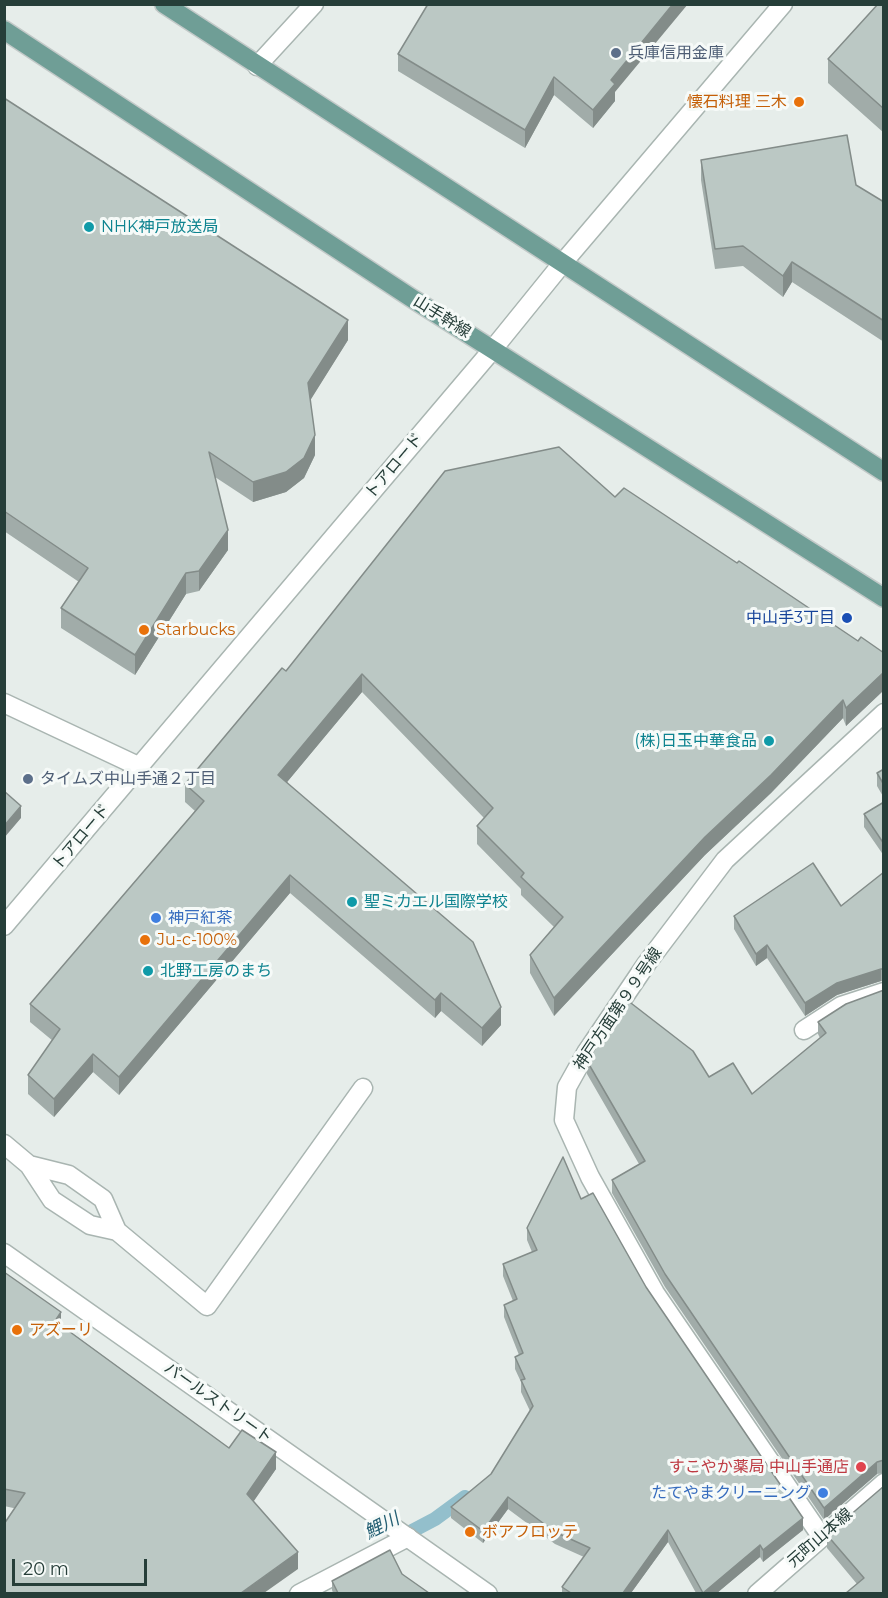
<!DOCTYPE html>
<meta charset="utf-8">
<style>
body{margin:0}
#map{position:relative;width:888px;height:1598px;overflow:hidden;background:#e6edea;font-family:Montserrat,sans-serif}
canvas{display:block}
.frame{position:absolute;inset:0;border:6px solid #263e39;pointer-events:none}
.scale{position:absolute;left:12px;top:1559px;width:135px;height:27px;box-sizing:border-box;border:3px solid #263e39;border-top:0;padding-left:8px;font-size:18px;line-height:21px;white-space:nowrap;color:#263e39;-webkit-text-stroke:4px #f6faf8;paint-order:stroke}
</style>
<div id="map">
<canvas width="888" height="1598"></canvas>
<div class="frame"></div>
<div class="scale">20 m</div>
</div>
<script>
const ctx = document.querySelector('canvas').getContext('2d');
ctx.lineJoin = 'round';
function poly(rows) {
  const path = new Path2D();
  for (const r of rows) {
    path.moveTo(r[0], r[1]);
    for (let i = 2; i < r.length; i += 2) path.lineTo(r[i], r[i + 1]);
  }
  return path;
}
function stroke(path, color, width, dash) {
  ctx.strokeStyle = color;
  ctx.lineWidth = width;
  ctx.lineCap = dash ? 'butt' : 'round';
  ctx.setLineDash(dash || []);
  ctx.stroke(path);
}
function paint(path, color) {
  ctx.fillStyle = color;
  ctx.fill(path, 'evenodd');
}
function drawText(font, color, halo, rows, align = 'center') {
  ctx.font = font + ' Montserrat,"Noto Sans JP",sans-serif';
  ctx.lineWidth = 6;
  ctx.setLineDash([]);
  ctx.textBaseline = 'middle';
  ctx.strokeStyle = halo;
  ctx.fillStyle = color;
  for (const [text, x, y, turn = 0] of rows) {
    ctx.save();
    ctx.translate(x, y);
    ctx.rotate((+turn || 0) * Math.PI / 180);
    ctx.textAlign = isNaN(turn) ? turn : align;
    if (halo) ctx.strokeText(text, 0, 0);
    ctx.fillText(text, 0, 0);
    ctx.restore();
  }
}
stroke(poly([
 [397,1539,435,1519,465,1497]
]), '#93bfcc', 14);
const service = poly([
 [4,703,140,767],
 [804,1030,841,1006,884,992],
 [4,1144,29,1165,52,1200,90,1225,117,1231],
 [29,1165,69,1175,103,1199,117,1231,207,1306,363,1088],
 [299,1594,408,1537]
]);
const pedestrian = poly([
 [757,1594,884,1483]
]);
const minor = poly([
 [257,66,314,4],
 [4,1253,488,1594],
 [821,1536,655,1293,590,1177,564,1120,567,1087,586,1053,647,963,725,860,884,713]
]);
const tertiary = poly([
 [4,926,493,349,561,265,783,4]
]);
const primary = poly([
 [164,4,884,472],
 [4,30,413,299,884,598]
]);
stroke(service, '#a9b5b1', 21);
stroke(pedestrian, '#a9b5b1', 21);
stroke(minor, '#a9b5b1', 21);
stroke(tertiary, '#a9b5b1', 21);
stroke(primary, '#c2c9c8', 21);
stroke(service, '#fff', 18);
stroke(pedestrian, '#fff', 18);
stroke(minor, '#fff', 18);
stroke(tertiary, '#fff', 18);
stroke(primary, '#6f9e96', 18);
paint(poly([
 [428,4,615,92,615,101,593,128,554,95,525,148,398,71,398,54],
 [884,4,884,133,828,83,828,59],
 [4,98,348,340,310,400,315,455,304,478,286,492,253,502,215,477,228,550,199,591,186,594,135,675,61,628,61,608,79,582,4,531],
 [701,160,856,185,884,202,884,342,792,282,783,297,743,266,715,269,701,180],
 [615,497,737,563,858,641,884,653,884,690,846,726,843,718,771,793,705,855,554,1016,530,973,530,955,554,927,521,895,521,889,477,844,477,826,484,818,362,692,287,782,501,1025,482,1046,441,1011,435,1018,290,893,119,1095,93,1072,54,1117,28,1094,28,1075,53,1041,30,1022,30,1004,195,811,185,802,185,784,286,671],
 [884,769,884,798,877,786,877,773],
 [884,802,884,856,864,827,864,814],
 [884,872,884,981,881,981,837,995,805,1016,767,958,756,966,734,929,734,916,841,906],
 [884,990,884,1473,877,1474,824,1520,665,1287,612,1193,612,1180,639,1164,587,1074,587,1061,709,1077,752,1094,820,1038,818,1034,818,1022],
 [581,1199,646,1287,803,1530,763,1562,760,1557,717,1593,696,1593,668,1542,631,1593,562,1593,562,1587,584,1557,555,1544,508,1509,483,1543,451,1518,451,1507,491,1474,530,1411,521,1392,521,1382,515,1369,515,1357,519,1355,504,1317,504,1305,513,1301,503,1276,503,1264,532,1252,527,1240,527,1228],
 [4,1272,61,1325,229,1448,276,1469,253,1501,298,1569,4,1506],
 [827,1535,884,1593,857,1584,827,1548],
 [402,1574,429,1593,333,1593,332,1590,332,1581]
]), '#a1aca9');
paint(poly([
 [673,4,688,4,615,92,615,101,593,128,593,110,611,80],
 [554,77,554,95,525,148,525,130],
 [792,262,792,282,783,297,783,276],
 [348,320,348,340,308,404,308,383],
 [315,435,315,455,304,478,286,492,253,502,253,482],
 [228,530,228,550,199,591,199,571],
 [186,573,186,594,135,675,135,655],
 [884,672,884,690,846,726,846,708],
 [362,674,362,692,278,793,278,775],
 [843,700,843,718,771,793,705,855,554,1016,554,998,705,837],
 [21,806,21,818,4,838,4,826],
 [290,875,290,893,119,1095,119,1077],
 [767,945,767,958,756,966,756,954],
 [881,969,881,981,837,995,805,1016,805,1003,837,983],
 [441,993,441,1011,435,1018,435,1000],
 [501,1007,501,1025,482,1046,482,1028],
 [93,1054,93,1072,54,1117,54,1099],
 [61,1312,61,1329,55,1321],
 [276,1452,276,1469,247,1511,247,1494],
 [877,1462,877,1474,824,1520,824,1508],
 [508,1497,508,1509,483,1543,483,1531],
 [803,1518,803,1530,763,1562,763,1550],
 [668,1530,668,1542,631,1593,623,1593],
 [760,1545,760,1557,717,1593,703,1593],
 [298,1552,298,1569,264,1593,241,1593]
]), '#838c89');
const building = poly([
 [428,4,673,4,611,80,615,84,593,110,554,77,525,130,398,54,428,4],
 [878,4,884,4,884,109,828,59,878,4],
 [4,98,348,320,308,383,315,435,304,458,286,472,253,482,209,452,228,530,199,571,186,573,135,655,61,608,88,568,4,511,4,98],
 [847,135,856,185,884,202,884,321,792,262,783,276,743,246,715,249,701,160,847,135],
 [559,447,615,497,624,488,737,563,739,561,858,641,861,637,884,653,884,672,846,708,843,700,771,775,705,837,554,998,530,955,563,917,521,877,524,873,477,826,493,808,362,674,278,775,473,942,501,1007,482,1028,441,993,435,1000,290,875,119,1077,93,1054,54,1099,28,1075,60,1029,30,1004,204,801,185,784,282,668,286,671,445,471,559,447],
 [884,769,884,785,877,773,884,769],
 [4,791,21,806,4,826,4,791],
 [884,802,884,844,864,814,884,802],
 [813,863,841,906,884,872,884,969,881,969,837,983,805,1003,767,945,756,954,734,916,813,863],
 [884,990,884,1460,877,1462,824,1508,665,1274,612,1180,645,1161,587,1061,627,1000,693,1051,709,1077,733,1063,752,1094,826,1033,818,1022,846,1004,884,990],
 [563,1157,581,1199,593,1193,646,1287,803,1518,763,1550,760,1545,703,1593,668,1530,623,1593,571,1593,562,1587,590,1548,555,1532,508,1497,483,1531,451,1507,491,1474,533,1406,521,1380,525,1379,515,1357,523,1353,504,1305,517,1299,503,1264,537,1250,527,1228,563,1157],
 [4,1272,61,1312,55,1321,229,1448,242,1430,276,1452,247,1494,298,1552,241,1593,4,1593,4,1524,25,1493,4,1489,4,1272],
 [884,1486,884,1593,846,1593,864,1578,827,1535,884,1486],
 [390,1550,402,1574,429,1593,338,1593,332,1581,390,1550]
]);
paint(building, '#bbc8c4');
stroke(building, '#838c89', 1.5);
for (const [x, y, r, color] of [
 [616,53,6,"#5c6f8a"],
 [799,102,6,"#e8710a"],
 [89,227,6,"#0f9aa8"],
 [847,618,6,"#1a4fb4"],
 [144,630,6,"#e8710a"],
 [769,741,6,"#0f9aa8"],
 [28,779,6,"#5c6f8a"],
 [352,902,6,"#0f9aa8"],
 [156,918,6,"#3f7fe0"],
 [145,940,6,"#e8710a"],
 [148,971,6,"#0f9aa8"],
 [17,1330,6,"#e8710a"],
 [861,1467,6,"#e0444e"],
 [823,1493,6,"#3f7fe0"],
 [470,1532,6,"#e8710a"]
]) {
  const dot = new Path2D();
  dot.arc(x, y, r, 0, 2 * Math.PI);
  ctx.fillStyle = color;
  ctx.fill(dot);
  stroke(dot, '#f6faf8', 2);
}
drawText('16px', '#4e5e75', '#f6faf8', [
 ["兵庫信用金庫",628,53],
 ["タイムズ中山手通２丁目",40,779]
], 'left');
drawText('16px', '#c56008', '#f6faf8', [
 ["懐石料理 三木",787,102,"right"],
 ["Starbucks",156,630],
 ["Ju-c-100%",157,940],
 ["アズーリ",29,1330],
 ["ボアフロッテ",482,1532]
], 'left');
drawText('16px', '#0d838f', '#f6faf8', [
 ["NHK神戸放送局",101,227],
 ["(株)日玉中華食品",757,741,"right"],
 ["聖ミカエル国際学校",364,902],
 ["北野工房のまち",160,971]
], 'left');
drawText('16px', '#263e39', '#f6faf8', [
 ["山手幹線",442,317,32],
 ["トアロード",394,466,-50],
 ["トアロード",81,837,-50],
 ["神戸方面第９９号線",618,1009,-56],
 ["パールストリート",218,1403,35],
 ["元町山本線",820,1538,-41]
]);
drawText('16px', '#164399', '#f6faf8', [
 ["中山手3丁目",835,618]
], 'right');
drawText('16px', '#366cbe', '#f6faf8', [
 ["神戸紅茶",168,918],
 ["たてやまクリーニング",811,1493,"right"]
], 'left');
drawText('16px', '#be3a42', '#f6faf8', [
 ["すこやか薬局 中山手通店",849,1467]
], 'right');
drawText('italic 18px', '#256074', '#f6faf8', [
 ["鯉川",382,1526,-27]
]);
</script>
